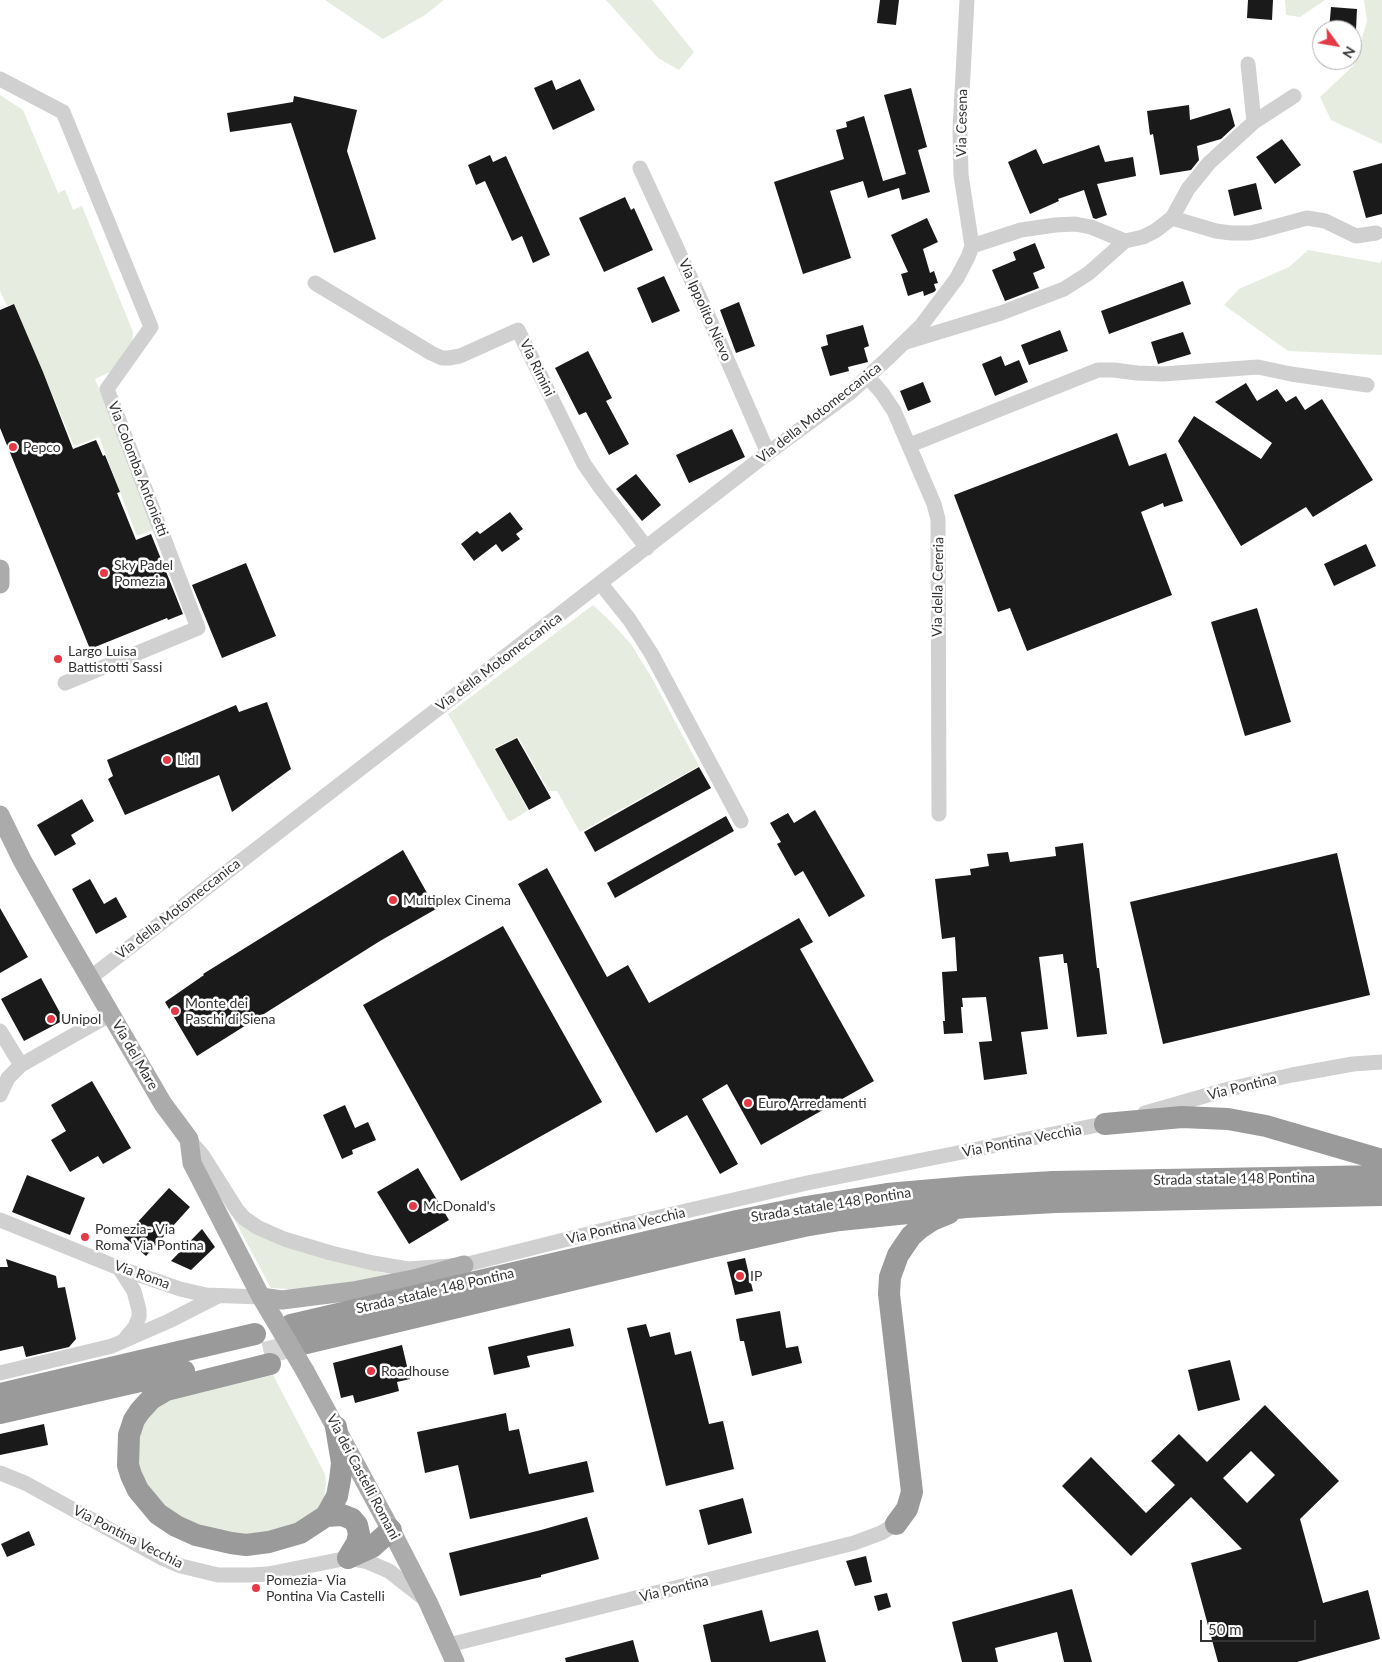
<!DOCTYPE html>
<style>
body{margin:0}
#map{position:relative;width:1382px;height:1662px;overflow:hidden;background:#fff;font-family:Lato,sans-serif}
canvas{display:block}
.north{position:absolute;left:1312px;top:20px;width:50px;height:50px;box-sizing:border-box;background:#fff;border:1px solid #adadad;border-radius:50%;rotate:122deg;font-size:14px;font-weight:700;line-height:20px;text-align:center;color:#333}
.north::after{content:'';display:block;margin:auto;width:18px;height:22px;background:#e63946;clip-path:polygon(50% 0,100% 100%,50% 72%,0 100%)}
.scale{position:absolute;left:1200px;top:1620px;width:116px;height:22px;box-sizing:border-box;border:2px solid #333;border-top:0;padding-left:6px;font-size:15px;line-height:18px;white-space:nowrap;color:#333;-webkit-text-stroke:4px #fff;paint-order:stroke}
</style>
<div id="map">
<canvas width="1382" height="1662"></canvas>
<div class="north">N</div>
<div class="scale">50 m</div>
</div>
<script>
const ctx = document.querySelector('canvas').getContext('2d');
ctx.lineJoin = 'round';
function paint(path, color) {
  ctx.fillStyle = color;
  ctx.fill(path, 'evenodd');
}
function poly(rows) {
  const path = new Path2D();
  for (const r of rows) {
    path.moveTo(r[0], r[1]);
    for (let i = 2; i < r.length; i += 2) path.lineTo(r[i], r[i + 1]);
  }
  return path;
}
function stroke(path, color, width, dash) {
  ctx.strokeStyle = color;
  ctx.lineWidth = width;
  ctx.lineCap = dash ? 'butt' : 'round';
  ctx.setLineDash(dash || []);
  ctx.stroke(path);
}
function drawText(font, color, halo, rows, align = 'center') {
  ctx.font = font + ' Lato,sans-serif';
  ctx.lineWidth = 5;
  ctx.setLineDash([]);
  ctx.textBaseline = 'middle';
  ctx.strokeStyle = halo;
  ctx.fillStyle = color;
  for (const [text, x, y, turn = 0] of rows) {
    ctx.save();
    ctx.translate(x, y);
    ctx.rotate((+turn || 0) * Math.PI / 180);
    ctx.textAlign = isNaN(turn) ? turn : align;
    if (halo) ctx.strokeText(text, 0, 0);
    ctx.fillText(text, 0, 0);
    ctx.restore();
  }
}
paint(poly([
 [325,0,444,0,425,15,383,39],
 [606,0,652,0,694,52,679,70,658,58],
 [1285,0,1325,0,1300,17,1286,15],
 [1364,0,1382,0,1382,144,1331,120,1320,97,1354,65,1367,21],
 [0,95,23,110,58,193,65,190,73,210,82,206,133,332,132,344,110,372,95,379,155,529,137,536,99,437,74,446,14,304,7,306,0,291],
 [1308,250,1380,263,1382,259,1382,355,1288,351,1224,305,1239,289,1289,267],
 [593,605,609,620,631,644,653,680,699,766,580,832,557,791,549,791,518,737,494,748,528,810,511,821,508,820,448,714],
 [234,1216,281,1246,383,1273,401,1276,307,1290,271,1288,233,1217],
 [273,1375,325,1474,326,1485,324,1497,315,1518,255,1537,219,1536,152,1502,135,1454,143,1425,154,1411,169,1400]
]), '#e6ecdf');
paint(poly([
 [880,0,899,0,896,25,877,23],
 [1248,0,1273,0,1272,20,1247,18],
 [1331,7,1357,9,1356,30,1329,30],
 [580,79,595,110,553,130,534,88,552,80,556,90],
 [911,88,927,147,918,150,930,192,902,200,899,188,868,198,863,181,830,191,851,258,803,274,774,182,844,159,836,130,847,127,846,122,864,116,883,181,906,174,884,95],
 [294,96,357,110,347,151,376,239,334,253,291,123,230,132,227,113,293,102],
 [1189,105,1190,120,1230,108,1235,126,1221,139,1197,146,1199,160,1191,170,1160,175,1153,134,1150,135,1147,111],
 [1282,139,1301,165,1275,184,1256,157],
 [1099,145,1105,162,1133,157,1136,176,1097,184,1107,215,1096,219,1093,218,1084,190,1058,199,1059,201,1030,214,1008,162,1036,149,1043,164],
 [490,155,493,162,506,156,550,255,533,263,522,236,512,241,485,181,476,185,468,165],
 [1382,163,1382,214,1366,218,1353,171],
 [1256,183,1262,209,1234,216,1228,190],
 [625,197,631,210,634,208,653,250,604,272,579,218],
 [927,218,938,242,923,249,930,273,934,271,938,283,934,284,936,290,934,292,924,296,923,291,908,296,901,274,908,272,891,235],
 [1035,243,1045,268,1033,273,1039,288,1005,301,992,270,1016,260,1013,252],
 [664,276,680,311,652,323,637,288],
 [1183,281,1191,304,1109,334,1101,311],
 [739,302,755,346,736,353,720,310],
 [14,304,43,372,73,449,96,440,103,456,105,455,120,492,117,493,136,540,151,534,183,614,168,620,167,618,90,649,0,428,0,310],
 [863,325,869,346,864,348,868,362,848,367,849,371,830,376,821,347,828,345,826,335],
 [1060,330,1068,351,1029,365,1021,345],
 [1183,332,1191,354,1158,364,1151,342],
 [588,351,612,398,606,401,629,444,609,455,586,412,579,415,555,368],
 [1001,356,1005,366,1019,360,1028,382,995,396,982,364],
 [923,382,931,402,908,411,900,391],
 [1246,383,1257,401,1277,389,1286,402,1296,396,1305,410,1322,399,1373,480,1313,517,1306,507,1241,546,1178,441,1194,416,1261,459,1272,443,1215,402],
 [732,429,745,457,689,483,676,455],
 [1117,433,1129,466,1166,453,1183,501,1164,507,1163,503,1141,512,1172,595,1027,651,1010,608,998,612,954,495],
 [636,474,661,505,642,521,616,489],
 [510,512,523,529,516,534,520,539,502,552,496,544,474,561,461,544,477,531,480,534],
 [1366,544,1376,566,1334,586,1324,564],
 [246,563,276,636,222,658,192,585],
 [1257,608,1291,722,1245,736,1211,622],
 [267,702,291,769,232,812,219,775,125,815,108,779,113,776,107,760,236,705,239,712],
 [517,738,551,798,529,810,495,749],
 [699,767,711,788,595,852,584,832],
 [82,799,94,821,71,835,76,844,55,856,37,825],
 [815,810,865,896,829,917,803,871,795,876,777,844,781,842,770,823,788,813,794,823],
 [726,816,734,831,615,898,607,883],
 [1083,843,1097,968,1099,968,1107,1034,1077,1037,1067,963,1064,963,1063,954,1039,957,1048,1029,1021,1032,1027,1074,984,1080,979,1042,992,1041,986,997,962,998,963,1007,961,1007,963,1033,944,1034,943,1021,945,1021,942,972,957,971,955,937,942,939,935,879,971,875,970,869,989,866,987,854,1008,852,1010,862,1056,856,1055,847],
 [403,850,436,909,380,941,197,1056,165,1002,204,975,203,974],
 [1337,853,1370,995,1163,1044,1130,902],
 [547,868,607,977,628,965,649,1003,799,918,813,942,800,949,874,1081,761,1145,727,1084,702,1099,738,1164,720,1174,687,1115,656,1133,518,884],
 [90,879,104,904,116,897,127,917,96,934,72,889],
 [0,908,28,957,0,973],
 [503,926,602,1102,461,1181,363,1005],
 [41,978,64,1020,24,1041,1,999],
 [92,1081,131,1148,103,1164,98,1156,70,1172,51,1140,66,1131,51,1105],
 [345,1105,355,1128,368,1122,376,1140,352,1150,353,1154,342,1159,323,1115],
 [418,1168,449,1220,409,1244,377,1192],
 [27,1175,85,1198,70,1235,12,1212],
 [169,1188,190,1207,146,1256,124,1237],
 [202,1229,215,1247,191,1270,171,1261],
 [745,1258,753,1291,735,1295,727,1262],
 [6,1259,56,1276,58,1288,65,1287,76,1339,69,1347,26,1357,23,1346,0,1351,0,1267,8,1267],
 [780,1311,786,1348,798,1346,802,1363,752,1376,744,1341,740,1341,736,1319],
 [646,1324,650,1337,670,1332,675,1355,691,1351,709,1424,723,1421,734,1469,666,1486,627,1328],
 [570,1328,574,1346,527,1356,530,1367,494,1375,488,1347],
 [402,1345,410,1379,397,1382,399,1391,355,1403,353,1395,341,1398,333,1363],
 [1230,1360,1240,1400,1198,1411,1188,1370],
 [1265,1405,1339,1481,1300,1519,1323,1603,1368,1590,1380,1639,1297,1662,1218,1662,1191,1563,1242,1549,1191,1497,1131,1556,1062,1486,1091,1457,1146,1513,1175,1485,1151,1461,1179,1434,1207,1462],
 [1251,1451,1275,1475,1247,1503,1223,1478],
 [506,1413,509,1431,519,1429,529,1474,587,1461,594,1492,470,1519,458,1465,425,1473,417,1432],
 [44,1424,48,1445,0,1455,0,1434],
 [743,1498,752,1533,708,1545,699,1510],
 [587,1517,599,1559,541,1575,541,1577,460,1596,449,1553,541,1530],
 [29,1531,35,1545,7,1557,1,1544],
 [866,1556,872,1582,855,1586,846,1561],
 [1072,1589,1092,1662,1064,1662,1057,1632,995,1648,998,1662,962,1662,952,1622],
 [887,1593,891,1607,878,1611,874,1596],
 [762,1610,770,1642,818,1630,826,1662,711,1662,703,1625],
 [633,1640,639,1662,566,1662,565,1658]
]), '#1a1a1a');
stroke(poly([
 [264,1353,302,1344]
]), '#d6d6d6', 22, [22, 11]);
stroke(poly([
 [1248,64,1254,122],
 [0,79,63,112,151,327,107,389,198,628,65,683],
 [640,168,709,318,768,453],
 [1172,218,1216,231,1231,233,1250,233,1263,230,1307,218,1325,221,1356,236,1376,233],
 [972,246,1021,230,1055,225,1075,224,1091,227,1125,241],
 [315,283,431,353,442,358,449,358,460,356,518,330,584,464,600,487,647,548],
 [906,342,1001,313,1064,289,1089,273,1125,241,1143,237,1155,231,1172,218,1188,189,1209,163,1254,122,1294,96],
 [868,377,882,393,894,411,934,504,938,519,939,814],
 [910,445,1098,370,1114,370,1137,373,1163,374,1258,367,1291,374,1367,385],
 [601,584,629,619,651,653,741,821],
 [90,978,768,453,851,392,887,359,921,326,957,278,968,257,972,246,961,175,960,130,967,0],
 [0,1031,21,1065],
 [0,1095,8,1078,21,1065,111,1014],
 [1145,1113,1229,1089,1292,1075,1353,1064,1382,1062],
 [190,1141,203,1156,237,1210,244,1218,257,1227,284,1239,331,1253,373,1263,408,1269,464,1265,608,1229,807,1183,1113,1122],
 [0,1220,119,1268,180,1289,206,1295,261,1297],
 [119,1268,134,1291,139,1310,139,1317,135,1327,125,1339],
 [0,1373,112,1346,169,1321,218,1296],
 [0,1473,25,1483,160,1557,181,1566,218,1575,251,1575,268,1574,348,1558,368,1562,389,1571,426,1600],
 [449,1645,854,1543,881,1533,896,1524]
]), '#d0d0d0', 15);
stroke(poly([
 [0,569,0,584],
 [0,815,22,860,60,927,163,1104,189,1139,192,1163,261,1297,282,1300,353,1291,418,1278,464,1265],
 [305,1371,391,1530,428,1602,455,1662]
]), '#ababab', 19);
stroke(poly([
 [1105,1124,1182,1117,1228,1119,1266,1126,1382,1160],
 [291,1325,737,1221,806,1207,887,1194,968,1187,1053,1182,1382,1176],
 [302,1344,706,1248,804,1226,840,1220,966,1207,1055,1202,1382,1195],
 [270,1364,166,1390,151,1399,140,1411,134,1420,129,1435,128,1465,131,1475,138,1490,158,1514,176,1526,196,1535,231,1543,246,1545,269,1542,300,1533,326,1516,337,1496,340,1480,342,1463,336,1427],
 [0,1394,255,1334],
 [0,1413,184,1371],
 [326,1516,342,1515,352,1519,357,1525,359,1534,357,1543,348,1558],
 [896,1524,907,1509,912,1492,889,1294,890,1277,898,1255,911,1236,920,1228,932,1220,949,1213],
 [348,1558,372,1547,391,1530]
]), '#9a9a9a', 22);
stroke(poly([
 [261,1297,305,1371]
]), '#ababab', 19);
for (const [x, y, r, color] of [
 [13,447,5,"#e63946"],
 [104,573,5,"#e63946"],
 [58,659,5,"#e63946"],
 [167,760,5,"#e63946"],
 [393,900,5,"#e63946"],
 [175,1011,5,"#e63946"],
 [51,1019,5,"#e63946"],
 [748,1103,5,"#e63946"],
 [413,1206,5,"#e63946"],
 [85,1237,5,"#e63946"],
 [740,1276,5,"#e63946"],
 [371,1371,5,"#e63946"],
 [256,1588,5,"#e63946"]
]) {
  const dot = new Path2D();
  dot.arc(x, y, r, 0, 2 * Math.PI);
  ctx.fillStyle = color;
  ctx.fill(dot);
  stroke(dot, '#fff', 2);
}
drawText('14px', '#333', '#fff', [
 ["Via Cesena",962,123,-89],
 ["Via Ippolito Nievo",705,310,66],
 ["Via Rimini",537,368,64],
 ["Via della Motomeccanica",819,413,-38],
 ["Via Colomba Antonietti",138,469,69],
 ["Via della Cereria",938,587,-89],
 ["Via della Motomeccanica",499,662,-37],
 ["Via della Motomeccanica",178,909,-38],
 ["Via del Mare",135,1055,60],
 ["Via Pontina",1242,1087,-14],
 ["Via Pontina Vecchia",1022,1141,-11],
 ["Strada statale 148 Pontina",1234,1179,-1],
 ["Strada statale 148 Pontina",831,1205,-9],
 ["Via Pontina Vecchia",626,1226,-13],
 ["Via Roma",142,1275,20],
 ["Strada statale 148 Pontina",435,1291,-13],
 ["Via dei Castelli Romani",363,1477,62],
 ["Via Pontina Vecchia",128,1537,27],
 ["Via Pontina",674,1589,-14]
]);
drawText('14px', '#333', '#fff', [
 ["Pepco",23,447],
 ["Sky Padel",114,565],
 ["Pomezia",114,581],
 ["Largo Luisa",68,651],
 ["Battistotti Sassi",68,667],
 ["Lidl",177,760],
 ["Multiplex Cinema",403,900],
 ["Monte dei",185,1003],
 ["Paschi di Siena",185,1019],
 ["Unipol",61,1019],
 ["Euro Arredamenti",758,1103],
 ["McDonald's",423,1206],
 ["Pomezia- Via",95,1229],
 ["Roma Via Pontina",95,1245],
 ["IP",750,1276],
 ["Roadhouse",381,1371],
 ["Pomezia- Via",266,1580],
 ["Pontina Via Castelli",266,1596]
], 'left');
</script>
